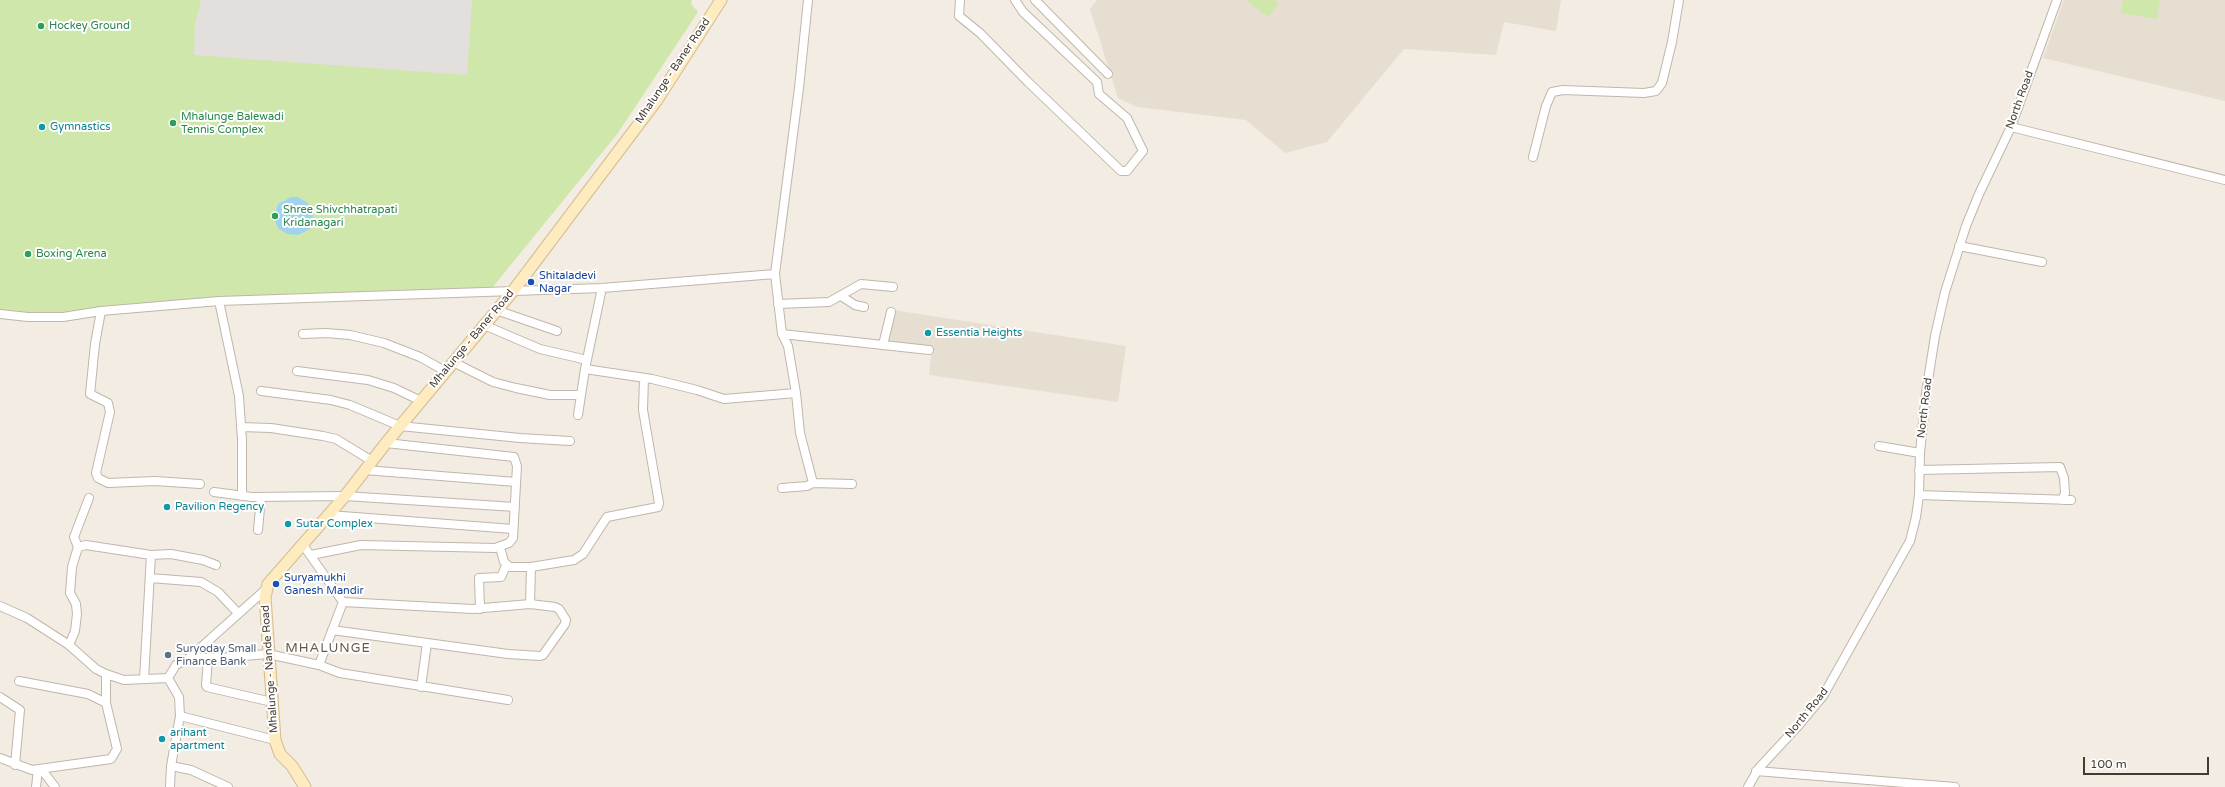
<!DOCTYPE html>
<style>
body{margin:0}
#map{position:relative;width:2225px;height:787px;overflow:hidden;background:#f2ece3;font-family:"Varela Round",sans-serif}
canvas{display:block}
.scale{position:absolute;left:2083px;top:757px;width:126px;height:18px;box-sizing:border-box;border:2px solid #433c33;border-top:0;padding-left:5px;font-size:12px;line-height:14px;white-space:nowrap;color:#433c33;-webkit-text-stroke:3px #fff;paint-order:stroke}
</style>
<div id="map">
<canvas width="2225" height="787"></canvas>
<div class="scale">100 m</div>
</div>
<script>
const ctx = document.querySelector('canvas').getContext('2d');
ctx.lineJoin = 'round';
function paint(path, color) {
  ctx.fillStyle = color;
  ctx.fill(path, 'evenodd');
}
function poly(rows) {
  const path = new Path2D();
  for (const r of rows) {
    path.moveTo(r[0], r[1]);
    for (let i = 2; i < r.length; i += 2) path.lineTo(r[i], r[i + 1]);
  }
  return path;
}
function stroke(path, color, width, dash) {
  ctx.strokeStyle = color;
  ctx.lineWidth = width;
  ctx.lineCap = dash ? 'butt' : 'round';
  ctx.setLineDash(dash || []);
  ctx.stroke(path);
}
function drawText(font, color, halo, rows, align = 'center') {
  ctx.font = font + ' "Varela Round",sans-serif';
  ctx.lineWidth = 4;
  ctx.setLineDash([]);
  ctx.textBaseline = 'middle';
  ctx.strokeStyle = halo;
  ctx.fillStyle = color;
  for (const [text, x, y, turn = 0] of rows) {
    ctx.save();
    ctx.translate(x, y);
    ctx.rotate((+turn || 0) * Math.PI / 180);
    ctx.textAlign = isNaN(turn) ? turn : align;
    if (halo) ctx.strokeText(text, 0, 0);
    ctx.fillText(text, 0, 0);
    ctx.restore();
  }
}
paint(poly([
 [1097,0,1561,0,1556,31,1504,22,1496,55,1404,49,1327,142,1285,153,1246,120,1137,107,1118,98,1090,9],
 [2064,0,2225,0,2225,101,2043,58],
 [893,310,1126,346,1118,402,929,375,932,348,887,342]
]), '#e6ded1');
paint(poly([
 [0,0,692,0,691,4,698,12,618,133,492,288,242,296,56,318,0,311],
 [1246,0,1275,0,1279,3,1268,17],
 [2123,0,2160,0,2157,19,2121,13]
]), '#d0e7ab');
paint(poly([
 [201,0,472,0,467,75,194,55,195,24]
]), '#e2dfdc');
paint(poly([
 [291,197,298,197,309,204,313,216,310,229,298,235,287,234,278,228,274,218,278,204]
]), '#9ed4f0');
const street = poly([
 [960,0,959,16,980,33,1028,82,1121,171,1127,171,1143,151,1127,118,1099,94,1097,82,1023,12,1015,0],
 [1035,0,1108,74],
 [2011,127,2225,180],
 [1533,157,1546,106,1552,92,1563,90,1644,93,1656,91,1662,83,1672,42,1679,0],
 [1959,246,2042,262],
 [775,274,782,334,929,350],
 [602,288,585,369,652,379,697,390,724,399,796,393,788,346,782,334],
 [841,296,855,305,864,307],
 [219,301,239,396,242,440,242,496],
 [778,304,829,302,861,284,893,287],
 [496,310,557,331],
 [101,311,95,344,90,394,108,403,110,412,96,473,98,478,108,483,155,481,200,484],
 [0,314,28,317,63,317,101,311,219,301,602,288,775,274,799,88,808,0],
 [484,325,540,349,587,360],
 [303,334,326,333,350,335,384,343,420,357,445,371],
 [883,345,891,312],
 [453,362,493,382,516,388,550,395,581,395],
 [297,371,368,380,394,388,421,401],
 [261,391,331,400,350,405,400,426,520,438,570,441],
 [578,415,585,369],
 [241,427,271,428,323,436,336,439,372,461],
 [1879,446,1920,453],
 [365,470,516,482],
 [1919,470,2060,467,2064,478,2065,493,2062,500],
 [813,483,852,484],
 [782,488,807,486,813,483,800,433,796,393],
 [214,492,252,497,345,496,515,507],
 [1919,495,2071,500],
 [329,515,513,529],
 [258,530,261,497],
 [303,545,343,602],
 [78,547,74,537,89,498],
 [500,547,504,562,510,567,531,567,574,560,583,554,607,517,658,507,659,503,643,410,644,378],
 [151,555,171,554,203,560,216,565],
 [311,555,361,545,495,548,509,543,513,538,517,466,514,457,386,443],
 [150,578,201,582,218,592,238,613],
 [0,606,27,618,69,645,96,669,106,674,124,680,168,678],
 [480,609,479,578,501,577,506,566],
 [332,630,508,654,540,656,543,655,565,624,566,620,559,609,555,607,530,604,531,567],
 [69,645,75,631,77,614,76,604,70,593,72,567,78,547,86,545,151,555,144,679],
 [189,658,220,658,268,654,319,665,340,673,508,700],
 [208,658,206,685,207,687,272,702],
 [319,665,343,602,472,609,530,604],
 [168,678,179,697,180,716,275,740],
 [168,678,176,665,189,658,265,590],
 [19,681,88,694,106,703],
 [421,687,427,643],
 [0,697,20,710,15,765],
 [0,758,32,770,111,759,117,749,106,703,106,674],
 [171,766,180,716],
 [42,770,55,787],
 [1756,771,1955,787],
 [36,787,38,770],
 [170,787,171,766,191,770,228,787],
 [1748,787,1759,768,1798,726,1823,696,1910,541,1916,517,1919,495,1920,453,1926,393,1935,336,1945,292,1966,226,1979,194,2011,127,2057,0]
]);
const secondary = poly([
 [305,787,292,766,280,754,275,740,265,597,268,584,345,496,386,443,513,291,657,100,721,0]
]);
stroke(street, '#c0b6a9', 10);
stroke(secondary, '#d2bd92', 13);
stroke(street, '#fff', 8);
stroke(secondary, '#ffebc0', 11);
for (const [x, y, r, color] of [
 [41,26,4,"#2e9e5b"],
 [173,123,4,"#2e9e5b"],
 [42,127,4,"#0f9aa8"],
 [275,216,4,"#2e9e5b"],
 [28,254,4,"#2e9e5b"],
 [531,282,4,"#1a4fb4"],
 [928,333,4,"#0f9aa8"],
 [167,507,4,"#0f9aa8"],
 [288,524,4,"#0f9aa8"],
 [276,584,4,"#1a4fb4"],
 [168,655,4,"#5c6f8a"],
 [162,739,4,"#0f9aa8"]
]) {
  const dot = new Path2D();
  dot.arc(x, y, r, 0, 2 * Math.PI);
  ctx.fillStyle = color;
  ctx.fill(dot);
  stroke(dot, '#fff', 1.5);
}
drawText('11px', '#27864d', '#fff', [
 ["Hockey Ground",49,26],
 ["Mhalunge Balewadi",181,117],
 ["Tennis Complex",181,130],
 ["Shree Shivchhatrapati",283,210],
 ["Kridanagari",283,223],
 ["Boxing Arena",36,254]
], 'left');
drawText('11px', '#433c33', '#fff', [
 ["Mhalunge - Baner Road",673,71,-56],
 ["North Road",2020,100,-70],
 ["Mhalunge - Baner Road",472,339,-50],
 ["North Road",1925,408,-83],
 ["Mhalunge - Nande Road",270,669,-94],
 ["North Road",1807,713,-51]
]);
drawText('11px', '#0d838f', '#fff', [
 ["Gymnastics",50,127],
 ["Essentia Heights",936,333],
 ["Pavilion Regency",175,507],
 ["Sutar Complex",296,524],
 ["arihant",170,733],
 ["apartment",170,746]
], 'left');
drawText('11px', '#164399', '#fff', [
 ["Shitaladevi",539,276],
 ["Nagar",539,289],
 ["Suryamukhi",284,578],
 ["Ganesh Mandir",284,591]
], 'left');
drawText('11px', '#4e5e75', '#fff', [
 ["Suryoday Small",176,649],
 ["Finance Bank",176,662]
], 'left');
ctx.letterSpacing = '1px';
drawText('13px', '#66594a', '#fff', [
 ["MHALUNGE",328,649]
]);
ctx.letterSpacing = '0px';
</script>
